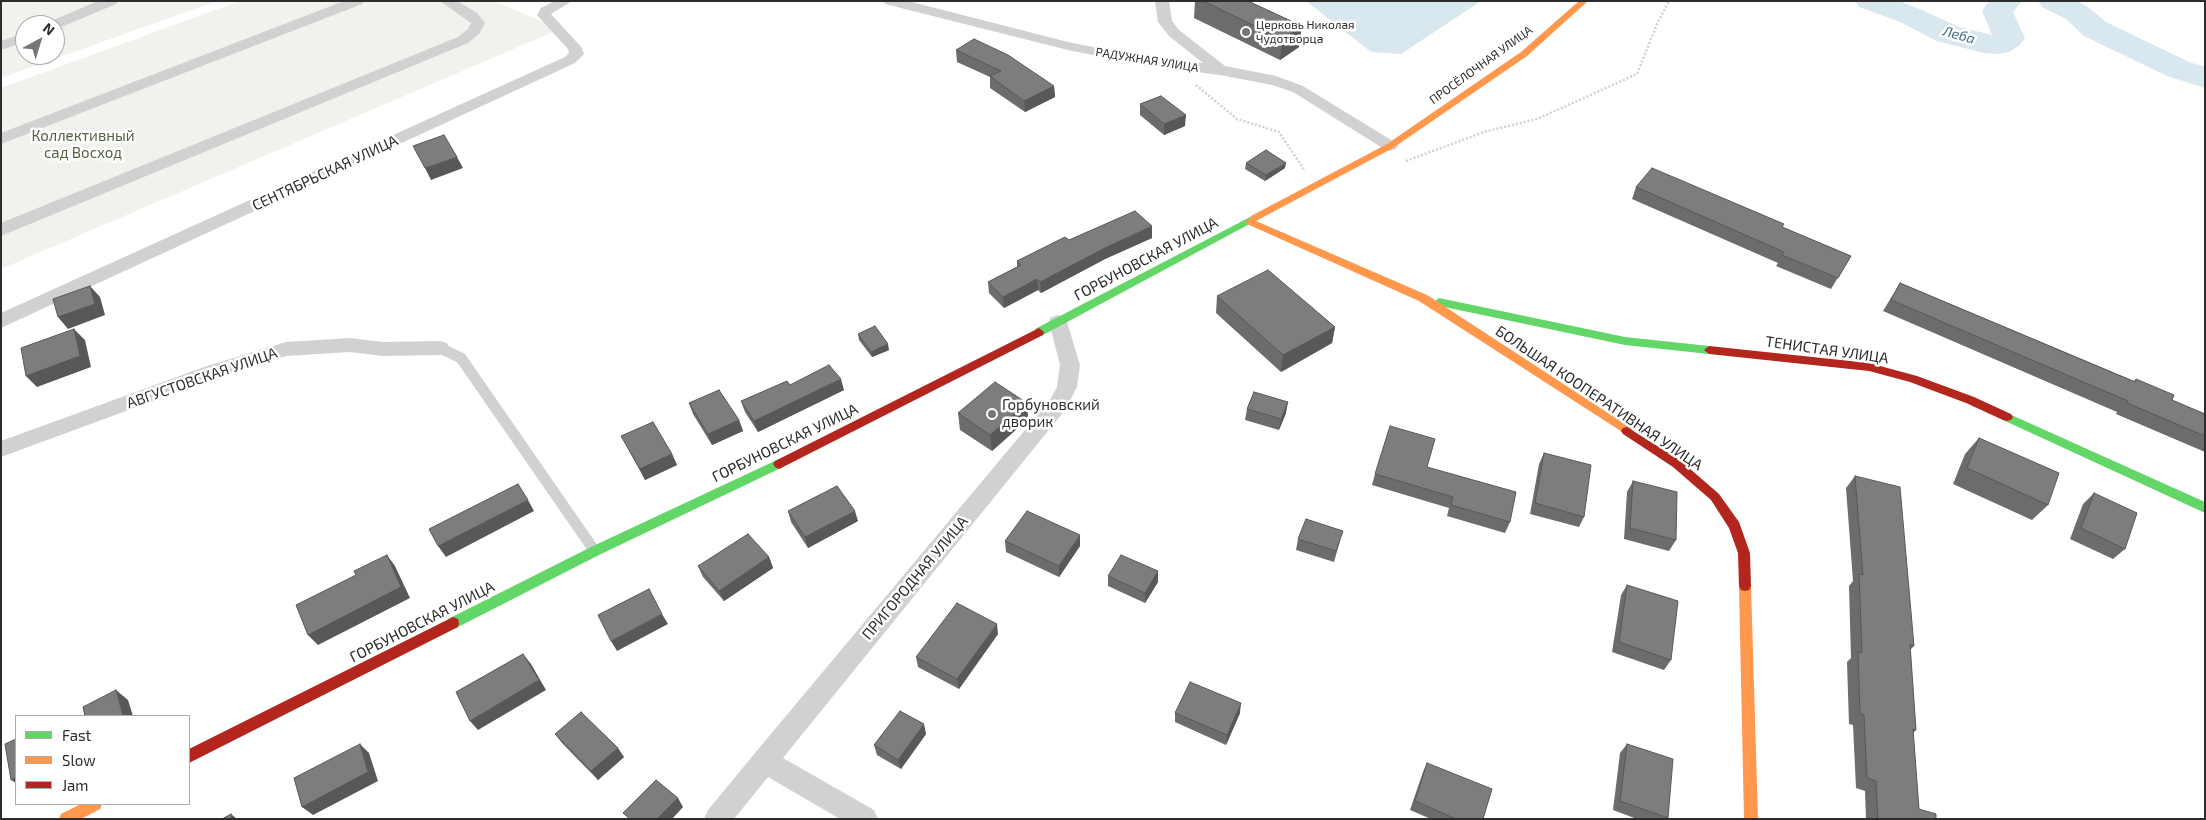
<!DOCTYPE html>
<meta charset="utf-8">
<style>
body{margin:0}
#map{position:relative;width:2206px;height:820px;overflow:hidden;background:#fff;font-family:"Exo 2",sans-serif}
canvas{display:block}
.frame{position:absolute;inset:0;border:2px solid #2c2c2c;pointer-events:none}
.legend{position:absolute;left:15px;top:715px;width:175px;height:90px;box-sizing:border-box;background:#fff;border:1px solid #ababab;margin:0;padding:6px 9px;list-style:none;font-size:15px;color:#2c2c2c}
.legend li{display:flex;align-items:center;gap:10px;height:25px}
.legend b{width:25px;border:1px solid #ababab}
.north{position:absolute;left:15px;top:15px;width:50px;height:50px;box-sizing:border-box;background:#fff;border:1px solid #ababab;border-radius:50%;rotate:39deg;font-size:14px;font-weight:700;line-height:20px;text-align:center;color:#2c2c2c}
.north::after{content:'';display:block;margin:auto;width:18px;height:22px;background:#767676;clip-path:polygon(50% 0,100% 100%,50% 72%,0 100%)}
</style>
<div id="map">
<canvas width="2206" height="820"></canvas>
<div class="frame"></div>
<ul class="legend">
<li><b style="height:6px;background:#63d668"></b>Fast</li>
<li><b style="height:6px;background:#ff974d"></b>Slow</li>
<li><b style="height:6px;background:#b3261e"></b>Jam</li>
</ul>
<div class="north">N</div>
</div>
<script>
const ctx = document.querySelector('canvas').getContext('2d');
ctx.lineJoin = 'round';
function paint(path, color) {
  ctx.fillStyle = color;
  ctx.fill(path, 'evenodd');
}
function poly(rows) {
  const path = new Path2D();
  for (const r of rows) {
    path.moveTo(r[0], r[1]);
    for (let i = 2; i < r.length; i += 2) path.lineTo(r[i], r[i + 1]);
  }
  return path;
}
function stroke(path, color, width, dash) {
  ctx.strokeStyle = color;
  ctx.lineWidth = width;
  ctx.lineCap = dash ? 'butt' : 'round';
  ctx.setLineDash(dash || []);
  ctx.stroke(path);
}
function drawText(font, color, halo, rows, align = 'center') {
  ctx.font = font + ' "Exo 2",sans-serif';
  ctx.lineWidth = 5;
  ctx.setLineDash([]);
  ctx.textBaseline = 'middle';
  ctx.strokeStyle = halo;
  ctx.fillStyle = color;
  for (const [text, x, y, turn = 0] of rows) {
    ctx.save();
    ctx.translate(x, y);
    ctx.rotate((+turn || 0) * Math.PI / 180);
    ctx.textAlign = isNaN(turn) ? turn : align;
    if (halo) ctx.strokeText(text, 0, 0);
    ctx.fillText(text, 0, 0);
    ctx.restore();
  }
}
paint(poly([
 [1,1,217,1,1,78],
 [25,25,55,25,55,55,25,55],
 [240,1,494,1,560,29,1,269,1,88]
]), '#f0f2eb');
paint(poly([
 [1306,1,1481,1,1401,54,1371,52]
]), '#d9e7ee');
paint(poly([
 [1855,1,1899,1,1922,10,1959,27,1992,35,1982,11,1986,5,1990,1,2022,1,2013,12,2025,38,2020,45,2009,52,1998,54,1984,53,1937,41,1900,22,1859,7,1855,1],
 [2038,1,2077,1,2088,7,2106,22,2189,62,2205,67,2205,88,2167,76,2084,36,2066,19,2042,7,2038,1]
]), '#d9e7ee');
stroke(poly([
 [1196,85,1237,119,1279,132,1305,171],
 [1406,161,1484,132,1537,119,1637,74,1657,24,1669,1]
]), '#d1d1d1', 2.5, [2, 2]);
stroke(poly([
 [440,348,461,358,594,550]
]), '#d1d1d1', 11);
paint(poly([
 [98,1,118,1,116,4,59,28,55,29,55,25,47,25,49,22,98,1],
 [344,1,364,1,362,4,1,144,1,133,344,1],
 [440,1,457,1,477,13,485,23,479,34,468,43,1,236,1,223,458,37,468,29,471,23,440,1],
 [554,1,572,1,551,14,582,48,584,54,575,63,1,328,1,313,565,57,569,53,568,49,537,15,541,8,554,1],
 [883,1,908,1,1068,42,1143,57,1203,63,1169,36,1158,22,1155,1,1169,1,1172,21,1179,30,1225,66,1276,76,1303,86,1396,143,1398,146,1396,149,1390,151,1384,149,1293,92,1272,85,1220,75,1143,65,1068,50,885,4,883,1],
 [25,33,25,42,1,50,1,41,25,33],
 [1058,315,1065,317,1067,322,1080,365,1077,387,1065,410,783,758,874,810,878,819,840,819,768,777,734,819,704,819,708,810,755,753,1050,400,1057,387,1060,365,1049,322,1051,317,1058,315],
 [350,338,383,342,440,341,447,343,450,348,447,353,440,355,383,356,350,352,286,356,221,376,1,457,1,441,207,366,286,342,350,338]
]), '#d1d1d1');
paint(poly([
 [1254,215,1257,216,1259,218,1257,220,1043,335,1039,336,1034,332,1035,329,1254,215],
 [1439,298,1625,337,1709,346,1714,350,1709,354,1625,345,1435,305,1434,302,1439,298],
 [2007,413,2205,502,2205,513,2003,420,2001,417,2003,414,2007,413],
 [779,459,783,461,785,464,783,467,599,555,458,627,453,629,448,627,447,623,448,619,591,547,779,459]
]), '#63d668');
paint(poly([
 [1579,1,1588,1,1527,56,1393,148,1256,221,1427,295,1631,428,1633,431,1631,434,1627,435,1419,301,1247,224,1245,222,1250,219,1251,216,1387,144,1521,52,1579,1],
 [1745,581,1749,582,1751,586,1758,819,1744,819,1739,586,1741,582,1745,581],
 [81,804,102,804,100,809,81,819,59,819,61,814,81,804]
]), '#ff974d');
paint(poly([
 [1039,328,1044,332,1043,335,783,467,779,469,775,467,773,464,775,461,1039,328],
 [1709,346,1869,363,1917,376,1974,397,2011,414,2013,417,2011,420,2007,421,2003,420,1966,403,1910,382,1869,371,1709,354,1704,350,1709,346],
 [1627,427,1681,461,1719,494,1739,522,1750,553,1751,586,1749,590,1745,591,1741,590,1739,586,1738,553,1729,528,1711,500,1673,467,1623,434,1621,431,1623,428,1627,427],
 [453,617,458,619,459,623,458,627,189,763,189,749,453,617]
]), '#b3261e');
paint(poly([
 [1195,1,1248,1,1299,47,1280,60,1194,18],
 [956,50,1054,86,1055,97,1025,112,990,88,990,77,957,62],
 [1140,104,1185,126,1164,135,1140,115],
 [1246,163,1285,168,1265,181,1245,169],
 [1636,187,1782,227,1851,256,1831,289,1776,266,1778,263,1632,199],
 [1152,238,1105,259,1041,293,1038,290,1004,308,989,293,988,282,1017,267,1017,261,1069,240],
 [1900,283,2134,381,2136,379,2172,400,2205,414,2205,452,2116,414,2117,412,1883,311],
 [1217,296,1335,327,1332,343,1281,372,1216,313],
 [858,334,889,350,872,357,859,340],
 [790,385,844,390,758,432,745,412,741,401],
 [689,403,739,420,743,431,712,445,693,414],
 [1027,403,1028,419,992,451,960,430,958,413],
 [1247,409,1286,413,1279,430,1245,420],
 [621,436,672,454,677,465,645,480],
 [1979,438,2048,505,2032,520,1953,484,1965,454],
 [1544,453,1584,517,1579,527,1530,514,1539,464],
 [1427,467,1510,522,1505,533,1447,516,1449,508,1372,485,1375,474],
 [1855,476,1914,646,1910,650,1916,730,1913,733,1919,809,1936,819,1866,819,1865,791,1856,788,1853,725,1849,724,1847,662,1851,658,1849,586,1853,581,1846,488],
 [1633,481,1676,540,1669,551,1624,539,1627,492],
 [2094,493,2125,549,2113,559,2070,539,2083,504],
 [788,511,858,521,808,548,791,522],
 [1298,539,1340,541,1334,562,1296,550],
 [1005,541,1080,546,1059,577,1006,552],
 [769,557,773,568,724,601,703,577,698,566],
 [1158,571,1158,582,1145,603,1108,586,1108,576],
 [1627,585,1671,660,1664,670,1612,652,1621,595],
 [998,634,959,689,918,667,916,657],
 [1175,713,1240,713,1226,745,1175,722],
 [555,734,624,757,598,780,562,743],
 [926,734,901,769,877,755,874,745],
 [1627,744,1668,818,1667,819,1637,819,1613,810,1620,753],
 [1427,763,1483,819,1431,819,1410,810,1423,772]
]), '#6c6c6c');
paint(poly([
 [1302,26,1299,47,1280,60,1282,39],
 [1054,86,1055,97,1025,112,1024,101],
 [1186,115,1185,126,1164,135,1164,124],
 [457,157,463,168,431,180,425,168],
 [1286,163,1285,168,1265,181,1266,175],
 [1152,226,1152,238,1105,259,1041,293,1040,282,1105,248],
 [1037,279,1038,290,1004,308,1003,297],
 [90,286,100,297,105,315,68,329,58,317],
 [1335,327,1332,343,1281,372,1283,355],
 [74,329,85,340,91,367,37,387,26,376],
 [888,344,889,350,872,357,871,352],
 [841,379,844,390,758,432,754,421],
 [1288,402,1286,413,1279,430,1281,419],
 [1027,403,1028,419,992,451,990,435],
 [739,420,743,431,712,445,708,434],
 [672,454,677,465,645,480,640,469],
 [528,500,534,511,446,557,438,546],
 [855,511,858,521,808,548,805,537],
 [1080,535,1080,546,1059,577,1059,566],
 [387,555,395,566,410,598,318,645,308,635],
 [769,557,773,568,724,601,719,591],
 [1158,571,1158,582,1145,603,1145,593],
 [662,614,668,624,617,651,611,641],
 [997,624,998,634,959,689,957,679],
 [523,654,531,664,546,690,478,730,470,721],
 [116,690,128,700,133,716,123,716],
 [1241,703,1240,713,1226,745,1227,735],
 [924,724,926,734,901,769,898,760],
 [360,744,369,753,378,781,313,815,302,807],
 [618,748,624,757,598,780,591,771],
 [16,777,16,783,11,780],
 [678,798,683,807,672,819,657,819],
 [231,814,237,819,232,819]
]), '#585858');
const building = poly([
 [1203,1,1248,1,1302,26,1282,39,1203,1],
 [974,39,1008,55,1054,86,1024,101,990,76,1001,71,956,50,974,39],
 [1161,96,1186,115,1164,124,1140,104,1161,96],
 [444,135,457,157,425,168,413,146,444,135],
 [1266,150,1286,163,1266,175,1246,163,1266,150],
 [1652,168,1784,224,1782,227,1851,256,1838,278,1782,255,1784,252,1636,187,1652,168],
 [1135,211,1152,226,1105,248,1040,282,1037,279,1003,297,988,282,1021,265,1017,261,1065,237,1069,240,1135,211],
 [1268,270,1335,327,1283,355,1217,296,1268,270],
 [1900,283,2135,382,2136,379,2174,395,2172,400,2205,414,2205,436,2127,403,2128,401,1891,300,1900,283],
 [90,286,95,304,58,317,53,299,90,286],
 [875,326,888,344,871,352,858,334,875,326],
 [74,329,80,356,26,376,21,348,74,329],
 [829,365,841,379,754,421,741,401,787,381,790,385,829,365],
 [995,382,1027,403,990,435,958,413,995,382],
 [719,390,739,420,708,434,689,403,719,390],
 [1254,392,1288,402,1281,419,1247,409,1254,392],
 [653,422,672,454,640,469,621,436,653,422],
 [1390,426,1435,439,1427,467,1516,492,1510,522,1451,505,1453,497,1375,474,1390,426],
 [1979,438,2059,473,2048,505,1967,468,1979,438],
 [1544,453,1591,465,1584,517,1535,503,1544,453],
 [1855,476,1900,487,1914,646,1910,644,1916,730,1913,729,1919,809,1936,814,1936,819,1878,819,1876,781,1867,778,1864,715,1860,713,1858,652,1862,653,1859,574,1863,575,1855,476],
 [1633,481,1677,492,1676,540,1630,528,1633,481],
 [518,484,528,500,438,546,429,529,518,484],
 [837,486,855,511,805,537,788,511,837,486],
 [2094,493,2137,513,2125,549,2081,528,2094,493],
 [1027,511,1080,535,1059,566,1005,541,1027,511],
 [1306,519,1343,531,1336,551,1298,539,1306,519],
 [748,534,769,557,719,591,698,566,748,534],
 [387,555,401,587,308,635,296,605,356,575,354,571,387,555],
 [1121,555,1158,571,1145,593,1108,576,1121,555],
 [1627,585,1678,601,1671,660,1619,642,1627,585],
 [649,589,662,614,611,641,598,615,649,589],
 [957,603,997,624,957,679,916,657,957,603],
 [523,654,539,680,470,721,456,692,523,654],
 [1190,682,1241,703,1227,735,1175,713,1190,682],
 [116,690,123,716,85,716,83,707,116,690],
 [900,711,924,724,898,760,874,745,900,711],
 [581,712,618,748,591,771,555,734,581,712],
 [16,739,16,777,11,780,5,744,16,739],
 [360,744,368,772,302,807,294,778,360,744],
 [1627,744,1673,759,1668,818,1620,801,1627,744],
 [1427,763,1492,789,1483,819,1456,819,1415,801,1427,763],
 [656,780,678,798,657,819,630,819,623,813,656,780],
 [231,814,232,819,222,819,231,814]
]);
paint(building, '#7d7d7d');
stroke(building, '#585858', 1);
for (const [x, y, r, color] of [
 [1246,32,5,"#767676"],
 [992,414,5,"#767676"]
]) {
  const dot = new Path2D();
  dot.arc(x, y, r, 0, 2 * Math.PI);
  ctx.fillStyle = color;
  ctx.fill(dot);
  stroke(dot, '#fff', 2);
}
drawText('12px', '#2c2c2c', '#fff', [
 ["Церковь Николая",1256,25],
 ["Чудотворца",1256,39]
], 'left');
drawText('12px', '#2c2c2c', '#fff', [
 ["РАДУЖНАЯ УЛИЦА",1147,60,9],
 ["ПРОСЁЛОЧНАЯ УЛИЦА",1481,65,-36]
]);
drawText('italic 14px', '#447084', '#fff', [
 ["Леба",1959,35,15]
]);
drawText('15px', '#52623f', '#fff', [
 ["Коллективный",83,136],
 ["сад Восход",83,153]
]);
drawText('15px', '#2c2c2c', '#fff', [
 ["СЕНТЯБРЬСКАЯ УЛИЦА",325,173,-25],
 ["ГОРБУНОВСКАЯ УЛИЦА",1146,259,-28],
 ["ТЕНИСТАЯ УЛИЦА",1827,350,8],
 ["АВГУСТОВСКАЯ УЛИЦА",202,378,-19],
 ["БОЛЬШАЯ КООПЕРАТИВНАЯ УЛИЦА",1599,398,34],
 ["ГОРБУНОВСКАЯ УЛИЦА",785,443,-26],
 ["ПРИГОРОДНАЯ УЛИЦА",915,578,-50],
 ["ГОРБУНОВСКАЯ УЛИЦА",422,622,-27]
]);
drawText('15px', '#2c2c2c', '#fff', [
 ["Горбуновский",1002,405],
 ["дворик",1002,422]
], 'left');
</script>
